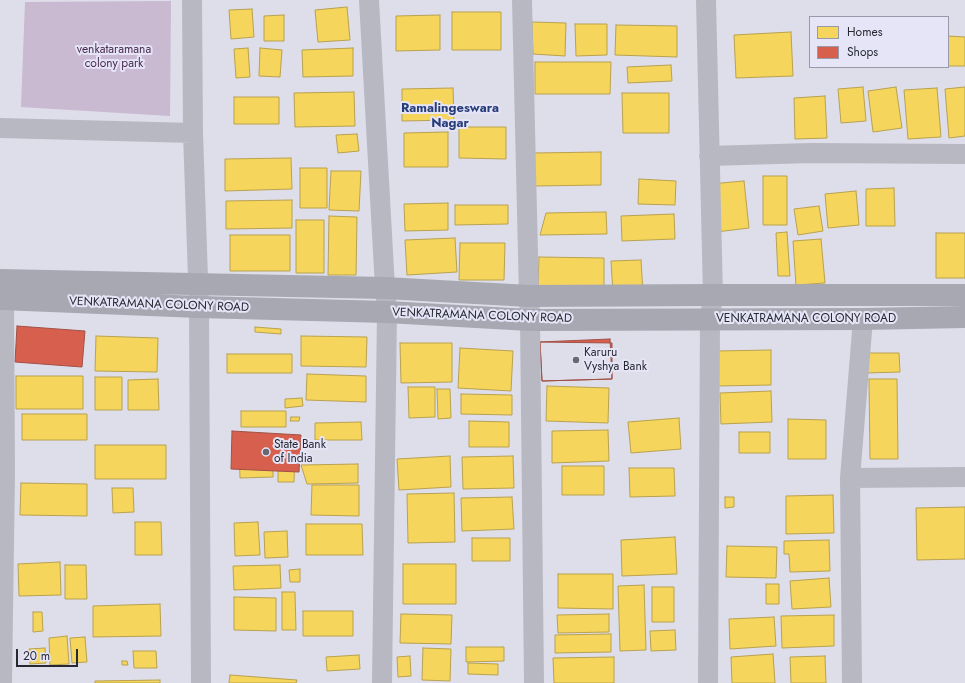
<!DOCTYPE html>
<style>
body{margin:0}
#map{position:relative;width:965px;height:683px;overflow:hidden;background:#dedeea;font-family:Jost,sans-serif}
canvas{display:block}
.legend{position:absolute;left:809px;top:16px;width:140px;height:52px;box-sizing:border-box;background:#e6e5f7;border:1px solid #999aa8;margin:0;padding:5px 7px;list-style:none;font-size:12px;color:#262932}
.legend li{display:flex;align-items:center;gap:8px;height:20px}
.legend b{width:20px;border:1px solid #999aa8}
.scale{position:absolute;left:16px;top:649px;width:62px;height:18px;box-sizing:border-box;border:2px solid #262932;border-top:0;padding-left:5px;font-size:12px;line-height:14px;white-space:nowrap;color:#262932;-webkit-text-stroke:3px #e6e5f7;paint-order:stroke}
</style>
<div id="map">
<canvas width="965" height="683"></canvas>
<ul class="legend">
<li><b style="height:11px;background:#f6d55c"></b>Homes</li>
<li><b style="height:11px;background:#d6604d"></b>Shops</li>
</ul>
<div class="scale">20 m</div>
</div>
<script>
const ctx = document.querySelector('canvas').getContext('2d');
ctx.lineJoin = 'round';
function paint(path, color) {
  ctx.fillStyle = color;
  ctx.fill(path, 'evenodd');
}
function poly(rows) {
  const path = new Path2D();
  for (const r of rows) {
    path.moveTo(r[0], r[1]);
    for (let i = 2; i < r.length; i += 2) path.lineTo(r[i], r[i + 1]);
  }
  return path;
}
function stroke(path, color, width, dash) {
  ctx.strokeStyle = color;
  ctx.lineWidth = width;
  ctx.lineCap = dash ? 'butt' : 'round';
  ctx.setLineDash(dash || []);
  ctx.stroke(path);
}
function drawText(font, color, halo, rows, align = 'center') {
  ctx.font = font + ' Jost,sans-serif';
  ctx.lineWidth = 4;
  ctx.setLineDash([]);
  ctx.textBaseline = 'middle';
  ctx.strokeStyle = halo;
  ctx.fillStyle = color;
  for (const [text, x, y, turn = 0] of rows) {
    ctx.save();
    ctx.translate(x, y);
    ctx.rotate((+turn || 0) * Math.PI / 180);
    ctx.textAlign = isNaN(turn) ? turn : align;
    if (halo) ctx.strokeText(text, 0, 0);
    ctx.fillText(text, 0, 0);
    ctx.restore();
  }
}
paint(poly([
 [171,1,170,116,21,107,25,2]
]), '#c9b9d1');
const homes = poly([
 [347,7,350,40,318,42,315,10,347,7],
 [252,9,254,37,231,39,229,10,252,9],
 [452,12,501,12,501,50,452,50,452,12],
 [284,15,284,41,264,41,264,16,284,15],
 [440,15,440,50,396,51,396,16,440,15],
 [532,22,566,23,565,56,533,54,532,22],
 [575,24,607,24,607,55,576,56,575,24],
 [616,25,677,26,677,57,615,55,616,25],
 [791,32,793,76,736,78,734,35,791,32],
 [948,36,965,37,965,66,948,66,948,36],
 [248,48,250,77,236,78,234,49,248,48],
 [260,48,282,50,280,77,259,76,260,48],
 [353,48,353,76,303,77,302,50,353,48],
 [535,62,611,62,610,94,535,94,535,62],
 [671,65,672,81,628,83,627,67,671,65],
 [863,87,866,121,841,123,838,89,863,87],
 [896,87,902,128,873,132,868,91,896,87],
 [965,87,965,136,949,138,945,89,965,87],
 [453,88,454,120,402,121,402,89,453,88],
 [937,88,941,137,908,139,904,90,937,88],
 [354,92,355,126,295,127,294,93,354,92],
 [622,93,669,93,669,133,623,133,622,93],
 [825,96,827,138,795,139,794,98,825,96],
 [234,97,279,97,279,124,234,124,234,97],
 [459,127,506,127,506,159,459,158,459,127],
 [448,132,448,167,404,167,404,133,448,132],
 [357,134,359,151,338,153,336,135,357,134],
 [601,152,601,185,534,186,534,153,601,152],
 [291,158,292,189,225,191,225,159,291,158],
 [300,168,327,168,327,208,300,208,300,168],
 [331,171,361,171,359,211,329,210,331,171],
 [763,176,787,176,787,225,763,225,763,176],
 [639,179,676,181,675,205,638,204,639,179],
 [744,181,749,228,716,232,710,184,744,181],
 [894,188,895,226,866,226,866,189,894,188],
 [856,191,859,225,828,228,825,194,856,191],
 [292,200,292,228,226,229,226,201,292,200],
 [448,203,448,230,405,231,404,204,448,203],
 [455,205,508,205,508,224,455,225,455,205],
 [819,206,823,231,798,235,794,209,819,206],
 [606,212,607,234,540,235,546,213,606,212],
 [674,214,675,239,622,241,621,216,674,214],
 [329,216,357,217,356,275,328,275,329,216],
 [296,220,324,220,324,273,296,273,296,220],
 [787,232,790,276,778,276,776,233,787,232],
 [936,233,965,233,965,278,936,278,936,233],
 [230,235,290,235,290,271,230,271,230,235],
 [455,238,457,272,407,275,405,240,455,238],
 [821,239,825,283,796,285,793,241,821,239],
 [460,243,505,243,504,280,459,280,460,243],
 [539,257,604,258,604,289,538,288,539,257],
 [641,260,643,293,613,294,611,261,641,260],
 [255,327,281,329,281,334,255,332,255,327],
 [96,336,158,338,157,372,95,371,96,336],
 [301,336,367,337,366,367,301,366,301,336],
 [400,343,452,343,452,382,401,383,400,343],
 [460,348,513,351,511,391,458,388,460,348],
 [771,350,771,385,717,386,716,351,771,350],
 [866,353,899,353,900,372,866,373,866,353],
 [227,354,292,354,292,373,227,373,227,354],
 [307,374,366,376,366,402,306,400,307,374],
 [16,376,83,376,83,409,16,409,16,376],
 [95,377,122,377,122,410,95,410,95,377],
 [158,379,159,410,128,410,128,380,158,379],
 [869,379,897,379,898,459,870,459,869,379],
 [547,386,609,388,608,423,546,421,547,386],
 [408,387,435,387,435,417,409,418,408,387],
 [437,389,450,389,451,418,438,419,437,389],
 [771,391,772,422,721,424,720,393,771,391],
 [461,394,512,395,512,415,461,414,461,394],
 [302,398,303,406,285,408,285,399,302,398],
 [241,411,286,411,286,427,241,427,241,411],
 [22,414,87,414,87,440,22,440,22,414],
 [291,417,300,417,299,421,290,421,291,417],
 [679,418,681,449,631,453,628,422,679,418],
 [788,419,826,420,826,459,788,459,788,419],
 [469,421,509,422,509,447,469,447,469,421],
 [361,422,362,440,315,440,315,423,361,422],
 [608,430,609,461,552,463,552,431,608,430],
 [739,432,770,432,770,453,739,453,739,432],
 [95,445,166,445,166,479,95,479,95,445],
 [239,446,273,446,273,477,240,478,239,446],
 [278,451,295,451,294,482,278,482,278,451],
 [450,456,451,487,399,490,397,459,450,456],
 [513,456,514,488,463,489,462,457,513,456],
 [358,464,358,483,307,484,301,465,358,464],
 [562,466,604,466,604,495,562,495,562,466],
 [629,468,674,468,675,496,630,497,629,468],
 [21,483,87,484,87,516,20,515,21,483],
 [312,485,359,485,359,516,311,515,312,485],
 [112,488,133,488,134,512,113,513,112,488],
 [454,493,455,542,408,543,407,494,454,493],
 [833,495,834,533,786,534,786,496,833,495],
 [512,497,514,529,462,531,461,498,512,497],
 [725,497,734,497,734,507,725,508,725,497],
 [965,507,965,559,917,560,916,508,965,507],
 [135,522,161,522,162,555,135,555,135,522],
 [258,522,260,555,235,556,234,523,258,522],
 [306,524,362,524,363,555,306,555,306,524],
 [287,531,288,557,265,558,264,532,287,531],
 [675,537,677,574,622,576,621,540,675,537],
 [472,538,510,538,510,561,472,561,472,538],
 [829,540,830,571,790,572,789,554,784,554,784,541,829,540],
 [727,546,777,547,776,578,726,577,727,546],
 [60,562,61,595,19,596,18,564,60,562],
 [403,564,456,564,456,604,403,604,403,564],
 [65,565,86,565,87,599,65,599,65,565],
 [280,565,281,588,234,590,233,566,280,565],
 [300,569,300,582,290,582,289,570,300,569],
 [558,574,613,574,613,609,558,608,558,574],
 [829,578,831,607,792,609,790,581,829,578],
 [766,584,779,584,779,604,766,604,766,584],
 [644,585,646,650,620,651,618,586,644,585],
 [652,587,674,587,674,622,652,622,652,587],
 [282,592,295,592,296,630,282,630,282,592],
 [234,597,276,598,276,631,234,630,234,597],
 [160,604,161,636,93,637,93,606,160,604],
 [303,611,353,611,353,636,303,636,303,611],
 [33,612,42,612,43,631,33,632,33,612],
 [401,614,452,615,451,644,400,643,401,614],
 [609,614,609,632,558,633,557,615,609,614],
 [834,615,834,646,782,648,781,616,834,615],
 [774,617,776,646,730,649,729,619,774,617],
 [675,630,676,650,651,651,650,631,675,630],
 [611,634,611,652,555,653,555,635,611,634],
 [67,636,69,664,50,665,49,638,67,636],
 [85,637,87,662,72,663,70,638,85,637],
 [466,647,504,647,504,661,466,662,466,647],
 [45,648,46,663,30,664,29,649,45,648],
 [423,648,451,649,450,681,422,680,423,648],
 [133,651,156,651,157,668,134,668,133,651],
 [773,654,775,683,732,683,731,657,773,654],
 [359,655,360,669,327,671,326,657,359,655],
 [410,656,411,676,398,677,397,657,410,656],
 [825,656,826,683,791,683,790,657,825,656],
 [614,657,614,683,554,683,553,658,614,657],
 [122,661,127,661,128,665,122,665,122,661],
 [468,663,498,664,498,675,468,674,468,663],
 [230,675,297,680,296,683,229,683,230,675],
 [160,680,160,683,95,683,95,681,160,680]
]);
paint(homes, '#f6d55c');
stroke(homes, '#b8a14f', 1);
const shops = poly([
 [17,326,85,331,82,367,15,362,17,326],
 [610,339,612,379,542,381,540,342,610,339],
 [540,342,612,343,612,379,542,381,540,342],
 [232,431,301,435,299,472,231,469,232,431]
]);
paint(shops, '#d6604d');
stroke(shops, '#a15045', 1);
stroke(poly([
 [192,0,193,133,199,307,201,683],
 [369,0,385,288,387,312,382,683],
 [522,0,529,296,530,320,534,683],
 [706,0,713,295,710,319,708,683],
 [0,128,193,133],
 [709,156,811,153,965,154],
 [850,478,965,477],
 [2,683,5,473,4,299],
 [852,683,850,478,863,319]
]), '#b7b8c2', 20);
stroke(poly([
 [0,280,385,288,529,296,713,295,965,295],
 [0,299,199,307,387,312,530,320,863,319,965,317]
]), '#a8a8b3', 22);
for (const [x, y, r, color] of [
 [576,360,4,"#666872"],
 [266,452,4,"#666872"]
]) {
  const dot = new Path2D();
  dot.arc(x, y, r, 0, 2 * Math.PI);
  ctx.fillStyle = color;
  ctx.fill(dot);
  stroke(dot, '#e6e5f7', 1.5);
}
drawText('12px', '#4a2c4e', '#e6e5f7', [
 ["venkataramana",114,50],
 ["colony park",114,64]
]);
drawText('12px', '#262932', '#e6e5f7', [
 ["VENKATRAMANA COLONY ROAD",159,305,2],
 ["VENKATRAMANA COLONY ROAD",482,316,2],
 ["VENKATRAMANA COLONY ROAD",806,319]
]);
drawText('12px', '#262932', '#e6e5f7', [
 ["Karuru",584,353],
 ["Vyshya Bank",584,367],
 ["State Bank",274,445],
 ["of India",274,459]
], 'left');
drawText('bold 13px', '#263d7a', '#e6e5f7', [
 ["Ramalingeswara",450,109],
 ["Nagar",450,124]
]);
</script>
